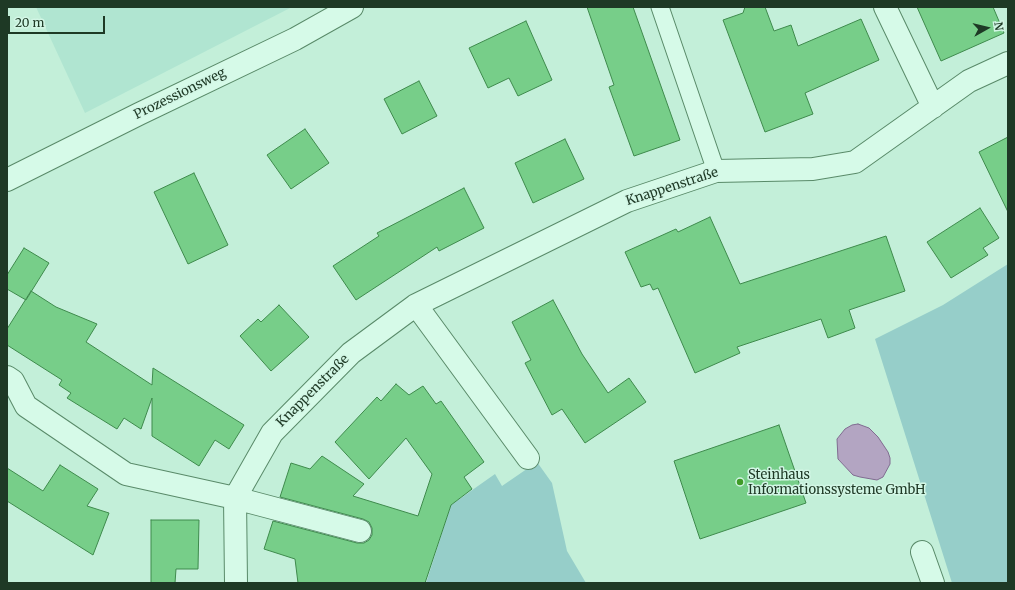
<!DOCTYPE html>
<meta charset="utf-8">
<style>
body{margin:0}
#map{position:relative;width:1015px;height:590px;overflow:hidden;background:#c3efd9;font-family:Merriweather,serif}
canvas{display:block}
.frame{position:absolute;inset:0;border:8px solid #1e3925;pointer-events:none}
.north{position:absolute;left:967px;top:8px;width:40px;height:40px;-webkit-text-stroke:3px #d2f6e5;paint-order:stroke;rotate:82deg;font-size:11px;font-weight:700;line-height:16px;text-align:center;color:#1e3925}
.north::after{content:'';display:block;margin:auto;width:14px;height:18px;background:#1e3925;clip-path:polygon(50% 0,100% 100%,50% 72%,0 100%)}
.scale{position:absolute;left:8px;top:16px;width:97px;height:18px;box-sizing:border-box;border:2px solid #1e3925;border-top:0;padding-left:5px;font-size:12px;line-height:14px;white-space:nowrap;color:#1e3925;-webkit-text-stroke:3px #d2f6e5;paint-order:stroke}
</style>
<div id="map">
<canvas width="1015" height="590"></canvas>
<div class="frame"></div>
<div class="north">N</div>
<div class="scale">20 m</div>
</div>
<script>
const ctx = document.querySelector('canvas').getContext('2d');
ctx.lineJoin = 'round';
function paint(path, color) {
  ctx.fillStyle = color;
  ctx.fill(path, 'evenodd');
}
function poly(rows) {
  const path = new Path2D();
  for (const r of rows) {
    path.moveTo(r[0], r[1]);
    for (let i = 2; i < r.length; i += 2) path.lineTo(r[i], r[i + 1]);
  }
  return path;
}
function stroke(path, color, width, dash) {
  ctx.strokeStyle = color;
  ctx.lineWidth = width;
  ctx.lineCap = dash ? 'butt' : 'round';
  ctx.setLineDash(dash || []);
  ctx.stroke(path);
}
function drawText(font, color, halo, rows, align = 'center') {
  ctx.font = font + ' Merriweather,serif';
  ctx.lineWidth = 3;
  ctx.setLineDash([]);
  ctx.textBaseline = 'middle';
  ctx.strokeStyle = halo;
  ctx.fillStyle = color;
  for (const [text, x, y, turn = 0] of rows) {
    ctx.save();
    ctx.translate(x, y);
    ctx.rotate((+turn || 0) * Math.PI / 180);
    ctx.textAlign = isNaN(turn) ? turn : align;
    if (halo) ctx.strokeText(text, 0, 0);
    ctx.fillText(text, 0, 0);
    ctx.restore();
  }
}
paint(poly([
 [36,7,292,7,85,113]
]), '#b0e5d1');
paint(poly([
 [1008,264,1008,583,952,583,875,339,943,305],
 [537,462,552,483,567,551,586,583,426,583,451,505,495,474,502,486]
]), '#96cec9');
const water = poly([
 [858,424,869,428,878,437,888,452,890,458,890,464,883,477,877,480,860,477,853,475,838,459,837,439,845,429,852,425,858,424]
]);
paint(water, '#b3a5c2');
stroke(water, '#806b90', 1);
const building = poly([
 [587,7,633,7,680,140,634,156,609,87,614,85,587,7],
 [745,7,765,7,774,31,791,25,798,46,861,19,879,60,805,93,813,114,765,132,723,20,743,13,745,7],
 [917,7,993,7,1004,33,941,61,917,7],
 [526,21,552,80,518,96,509,78,488,88,469,48,526,21],
 [419,81,437,116,402,134,384,99,419,81],
 [305,129,329,163,291,189,267,155,305,129],
 [1008,137,1008,212,979,152,1008,137],
 [565,139,584,179,533,203,515,163,565,139],
 [194,173,228,245,188,264,154,192,194,173],
 [464,188,484,228,439,251,437,247,356,300,333,266,379,236,377,233,464,188],
 [980,208,999,238,983,248,988,255,951,278,927,242,980,208],
 [710,217,740,284,886,236,905,291,849,310,855,328,828,338,821,319,737,347,740,353,695,373,658,288,653,290,650,284,641,287,625,252,676,229,678,232,710,217],
 [24,248,49,263,26,300,7,289,7,275,24,248],
 [31,291,56,307,97,324,86,342,152,385,153,368,244,425,229,449,215,440,199,466,152,436,152,398,141,429,124,418,117,429,67,398,71,393,59,385,62,380,7,345,7,329,31,291],
 [553,300,582,354,608,393,629,378,646,402,585,443,562,409,552,415,525,363,531,360,512,322,553,300],
 [279,305,309,337,271,371,240,336,258,319,261,322,279,305],
 [396,384,409,395,423,386,436,404,441,401,484,462,464,477,472,489,451,505,425,583,298,583,295,559,264,549,273,521,357,543,364,543,369,540,372,535,372,528,369,522,363,519,280,497,291,463,310,469,322,456,364,484,353,496,418,516,432,474,406,438,369,479,335,442,377,397,381,401,396,384],
 [779,425,806,503,700,539,674,461,779,425],
 [60,465,98,489,87,506,109,513,93,555,7,501,7,468,43,491,60,465],
 [151,520,199,520,198,569,176,569,175,583,151,583,151,520]
]);
paint(building, '#77ce89');
stroke(building, '#3e8a4c', 1);
const service = poly([
 [660,7,716,171]
]);
const minor = poly([
 [885,7,933,107],
 [7,180,139,114,295,39,352,7],
 [416,305,528,458],
 [7,377,13,381,26,406,126,474,235,498,360,531],
 [922,552,933,583],
 [236,583,235,498,272,433,351,353,416,305,627,201,716,171,813,169,855,162,969,81,1008,63]
]);
stroke(service, '#598a69', 19);
stroke(minor, '#598a69', 24);
stroke(service, '#d6fae8', 17);
stroke(minor, '#d6fae8', 22);
for (const [x, y, r, color] of [
 [740,482,4,"#409b27"]
]) {
  const dot = new Path2D();
  dot.arc(x, y, r, 0, 2 * Math.PI);
  ctx.fillStyle = color;
  ctx.fill(dot);
  stroke(dot, '#d2f6e5', 1.5);
}
drawText('13px', '#1e3925', '#d2f6e5', [
 ["Prozessionsweg",180,94,-26],
 ["Knappenstraße",672,187,-18],
 ["Knappenstraße",313,391,-45]
]);
drawText('13px', '#1e3925', '#d2f6e5', [
 ["Steinhaus",748,475],
 ["Informationssysteme GmbH",748,490]
], 'left');
</script>
